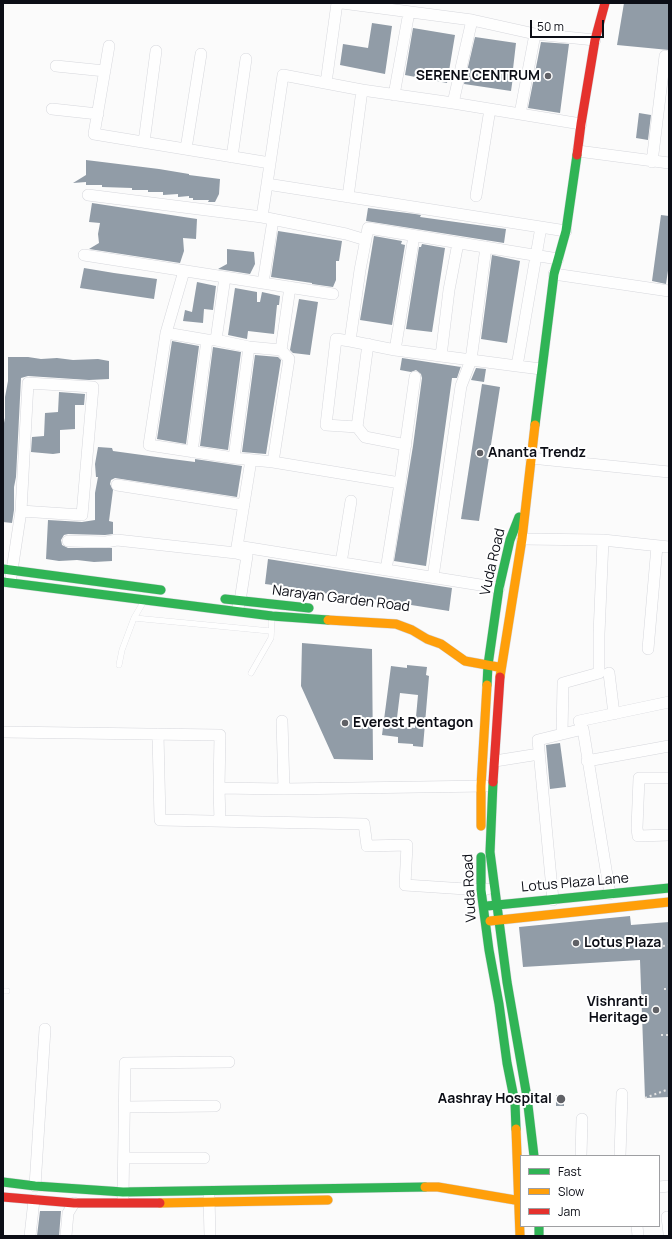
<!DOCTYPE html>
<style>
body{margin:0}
#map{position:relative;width:672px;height:1239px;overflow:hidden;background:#fbfbfb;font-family:Manrope,sans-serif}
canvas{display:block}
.frame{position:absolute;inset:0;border:4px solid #0c0e16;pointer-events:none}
.legend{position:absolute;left:520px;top:1155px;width:140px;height:72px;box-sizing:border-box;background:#fff;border:1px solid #9e9fa2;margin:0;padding:5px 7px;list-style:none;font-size:12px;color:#0c0e16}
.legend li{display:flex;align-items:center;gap:8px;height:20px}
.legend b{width:20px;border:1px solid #9e9fa2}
.scale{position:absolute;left:530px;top:20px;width:74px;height:18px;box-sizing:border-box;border:2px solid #0c0e16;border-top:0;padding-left:5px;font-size:12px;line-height:14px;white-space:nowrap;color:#0c0e16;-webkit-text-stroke:3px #fff;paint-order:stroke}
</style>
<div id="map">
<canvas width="672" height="1239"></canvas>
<div class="frame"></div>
<ul class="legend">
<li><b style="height:5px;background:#30b455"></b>Fast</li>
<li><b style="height:5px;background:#ff9f0a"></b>Slow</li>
<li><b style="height:5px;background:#e5322d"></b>Jam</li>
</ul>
<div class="scale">50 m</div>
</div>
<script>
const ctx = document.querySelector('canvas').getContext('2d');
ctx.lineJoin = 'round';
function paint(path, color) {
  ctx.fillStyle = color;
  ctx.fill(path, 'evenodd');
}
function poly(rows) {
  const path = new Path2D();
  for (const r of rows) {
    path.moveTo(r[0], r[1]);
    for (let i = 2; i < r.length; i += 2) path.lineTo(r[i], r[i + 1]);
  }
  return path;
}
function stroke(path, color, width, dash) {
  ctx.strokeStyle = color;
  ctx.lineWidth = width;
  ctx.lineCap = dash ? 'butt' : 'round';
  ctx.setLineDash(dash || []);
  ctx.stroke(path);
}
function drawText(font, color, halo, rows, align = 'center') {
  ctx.font = font + ' Manrope,sans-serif';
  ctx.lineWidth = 4;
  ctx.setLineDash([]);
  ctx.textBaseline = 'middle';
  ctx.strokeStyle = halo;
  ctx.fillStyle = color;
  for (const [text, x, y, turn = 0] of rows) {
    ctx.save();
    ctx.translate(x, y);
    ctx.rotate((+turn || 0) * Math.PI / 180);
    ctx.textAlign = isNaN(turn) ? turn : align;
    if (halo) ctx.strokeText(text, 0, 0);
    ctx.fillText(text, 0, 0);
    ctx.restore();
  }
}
paint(poly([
 [624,3,669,3,669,50,617,45],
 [372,23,392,26,385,74,340,65,343,44,368,48],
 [413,28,455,35,447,83,405,75],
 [475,37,516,43,513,69,514,70,511,91,464,84],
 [541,42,569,44,560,113,528,108],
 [639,113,651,115,648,140,636,138],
 [86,160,159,169,189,174,189,175,220,179,219,194,215,202,208,202,209,200,193,200,193,198,189,198,189,196,178,197,178,194,163,195,163,192,148,192,148,190,132,190,132,188,102,187,102,185,86,185,86,182,73,183,86,175],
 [92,203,197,219,196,239,183,238,184,251,180,263,89,249,99,243,98,234,100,223,89,222],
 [368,208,415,214,421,215,420,217,506,229,504,243,366,221],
 [661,215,669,216,669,264,666,284,652,281],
 [278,231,342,241,339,261,336,261,336,280,333,287,312,284,312,283,271,277],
 [374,236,402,241,401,244,405,245,392,325,360,320],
 [422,244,445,248,432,332,406,329,419,247,421,247],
 [227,249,254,252,255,264,250,274,218,269,227,264],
 [492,255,520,261,507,343,481,339],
 [84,268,114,273,157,279,154,299,80,288],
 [197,282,216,286,213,310,204,309,203,323,183,321,185,310,192,312],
 [235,288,257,292,257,302,260,302,262,292,280,296,279,305,277,305,274,334,248,331,247,339,228,335],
 [299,299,318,302,310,355,293,353,290,350],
 [172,341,199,346,186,444,157,439],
 [213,347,241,352,228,450,200,446],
 [255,355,278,357,281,360,266,454,242,452],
 [8,357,28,357,41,359,57,358,73,360,98,359,109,361,109,379,89,380,28,376,21,378,16,477,14,487,14,510,12,523,3,522,3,428,5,418,5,397,8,381],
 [402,358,461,367,461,366,457,378,452,378,426,566,394,561,413,446,422,378,421,374,416,370,411,372,400,370],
 [476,368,486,369,484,382,471,380],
 [482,384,500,387,479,521,461,519],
 [59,392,85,394,84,405,75,405,75,429,60,430,60,453,53,454,31,452,32,437,44,436,45,413,58,412],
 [98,447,112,448,113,451,164,458,195,462,195,459,242,466,237,497,115,478,111,480,110,484,113,490,109,521,113,522,113,534,105,535,68,534,64,535,61,540,62,545,68,548,112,548,112,561,94,562,77,560,59,561,46,559,48,520,82,522,95,520,95,493,98,477,96,477,95,464],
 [268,559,452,588,449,611,386,601,356,597,355,598,296,589,297,588,265,584],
 [302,643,372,649,373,760,334,759,301,686],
 [407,665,427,667,426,675,429,676,423,747,413,746,413,744,398,743,398,737,382,735,391,666,407,668],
 [400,693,418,695,415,728,396,726],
 [560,743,566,787,550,789,546,745],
 [630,916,631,925,669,922,669,1097,645,1098,640,960,523,967,519,927],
 [556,1095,564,1095,564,1106,556,1106],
 [40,1211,61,1211,59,1236,37,1236]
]), '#919ca7');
const lane = poly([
 [134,618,270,631],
 [119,665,122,650,134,618,144,601],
 [251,673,271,638,272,616],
 [3,991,7,991]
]);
const street = poly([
 [342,3,472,20,535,34,595,40],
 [109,46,94,134,270,163],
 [56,66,105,71],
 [326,83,337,3],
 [362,90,453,103,581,124],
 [394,95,409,12],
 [453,103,472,20],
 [52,109,98,114],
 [520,114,535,34],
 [144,142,156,51],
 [186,149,201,54],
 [578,151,669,163],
 [232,157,246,59],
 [652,162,665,56],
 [267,184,283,75,362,90,348,197],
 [88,195,262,217,267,184,566,231],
 [476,196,490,109],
 [262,217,346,234,366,240],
 [414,236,395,350,517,366,541,227],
 [84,255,333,294],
 [554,274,669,291],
 [225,277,216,340,207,340,166,333,149,445,234,458,273,462,400,483,415,377],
 [263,283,273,220],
 [166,333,184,271],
 [216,340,249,347,281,350,289,359,273,462],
 [350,341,336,339,326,425,357,427,368,344],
 [281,350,290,287],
 [395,350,350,341,360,270,368,228,558,259],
 [441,356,449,290,458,243],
 [517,366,541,369],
 [357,427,365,437,406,445],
 [192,452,207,340],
 [234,458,249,347],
 [531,458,669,472],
 [117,485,244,505],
 [522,539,603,540],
 [68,541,106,542,117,540,236,553],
 [237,546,499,588],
 [341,563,351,501],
 [386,570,400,483],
 [11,577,21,511,28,383,93,387,82,515,21,511],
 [433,577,461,386,471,360,486,247],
 [238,607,240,601,247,556,236,553,251,460],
 [648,649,657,546],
 [609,673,614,714],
 [282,721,284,789],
 [583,729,579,721,669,702],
 [3,732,220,735,219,788,284,789,487,786],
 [158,734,160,820,364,824,367,846,407,845,405,885,481,890,487,889],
 [562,734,563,683,599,673,599,634,603,540,669,547],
 [495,761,539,754],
 [587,761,669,746],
 [669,778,639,778,637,828,638,836,669,835],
 [219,788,220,821],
 [553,900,538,740,583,729,610,894],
 [125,1107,215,1106],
 [581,1156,582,1119],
 [620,1156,622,1094],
 [124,1158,204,1158],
 [35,1186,45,1029],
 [659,1187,669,1186],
 [209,1197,210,1236],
 [123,1198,125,1063,229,1062],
 [667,1217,669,1233],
 [637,1226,638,1236],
 [30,1236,34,1200],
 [66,1236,68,1213,74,1203]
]);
const fast = poly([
 [535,425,554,274,566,231,577,155],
 [3,569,161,590],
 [3,582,272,616,328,620],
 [225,599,309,608],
 [487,685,488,665,499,588,510,540,519,517],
 [493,782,490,852,507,982,527,1097,534,1156],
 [481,857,481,890,489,950,499,1004,507,1063,515,1103,516,1129],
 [487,906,669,888],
 [3,1182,35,1186,123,1192,425,1187],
 [539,1226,539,1236]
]);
const slow = poly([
 [328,620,396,624,412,630,427,639,441,644,465,661,498,667],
 [500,677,522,539,535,425],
 [481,826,481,786,487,685],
 [490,921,669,902],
 [516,1129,520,1236],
 [425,1187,438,1187,521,1201],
 [160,1203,328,1200]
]);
const jam = poly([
 [577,155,581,124,595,40,605,3],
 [493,782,500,677],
 [3,1197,74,1203,160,1203]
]);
stroke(lane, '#d6d7dc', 6);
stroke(street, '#d6d7dc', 12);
stroke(fast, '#d6d7dc', 10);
stroke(slow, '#d6d7dc', 10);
stroke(jam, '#d6d7dc', 10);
stroke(poly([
 [663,946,669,945],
 [664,989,669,989],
 [661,1035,669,1035],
 [645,1098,669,1089]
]), '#e4e4e4', 2, [2, 3]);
stroke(lane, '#fefefe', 5.5);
stroke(street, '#fefefe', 11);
stroke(fast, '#30b455', 9);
stroke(slow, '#ff9f0a', 9);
stroke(jam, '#e5322d', 9);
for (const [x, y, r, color] of [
 [548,76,4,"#606166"],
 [480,453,4,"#606166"],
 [345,723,4,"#606166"],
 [576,943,4,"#606166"],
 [656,1010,4,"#606166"],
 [561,1099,5,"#606166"]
]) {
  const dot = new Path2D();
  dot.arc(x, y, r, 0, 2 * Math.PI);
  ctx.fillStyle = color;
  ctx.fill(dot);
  stroke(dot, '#fff', 1.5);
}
drawText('bold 14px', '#0c0e16', '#fff', [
 ["SERENE CENTRUM",540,76],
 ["Ananta Trendz",488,453,"left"],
 ["Everest Pentagon",353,723,"left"],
 ["Lotus Plaza",584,943,"left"],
 ["Vishranti",648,1002],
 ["Heritage",648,1018],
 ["Aashray Hospital",552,1099]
], 'right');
drawText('14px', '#0c0e16', '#fff', [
 ["Vuda Road",493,562,-77],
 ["Narayan Garden Road",341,599,7],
 ["Lotus Plaza Lane",575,883,-5],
 ["Vuda Road",470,888,-93]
]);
</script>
